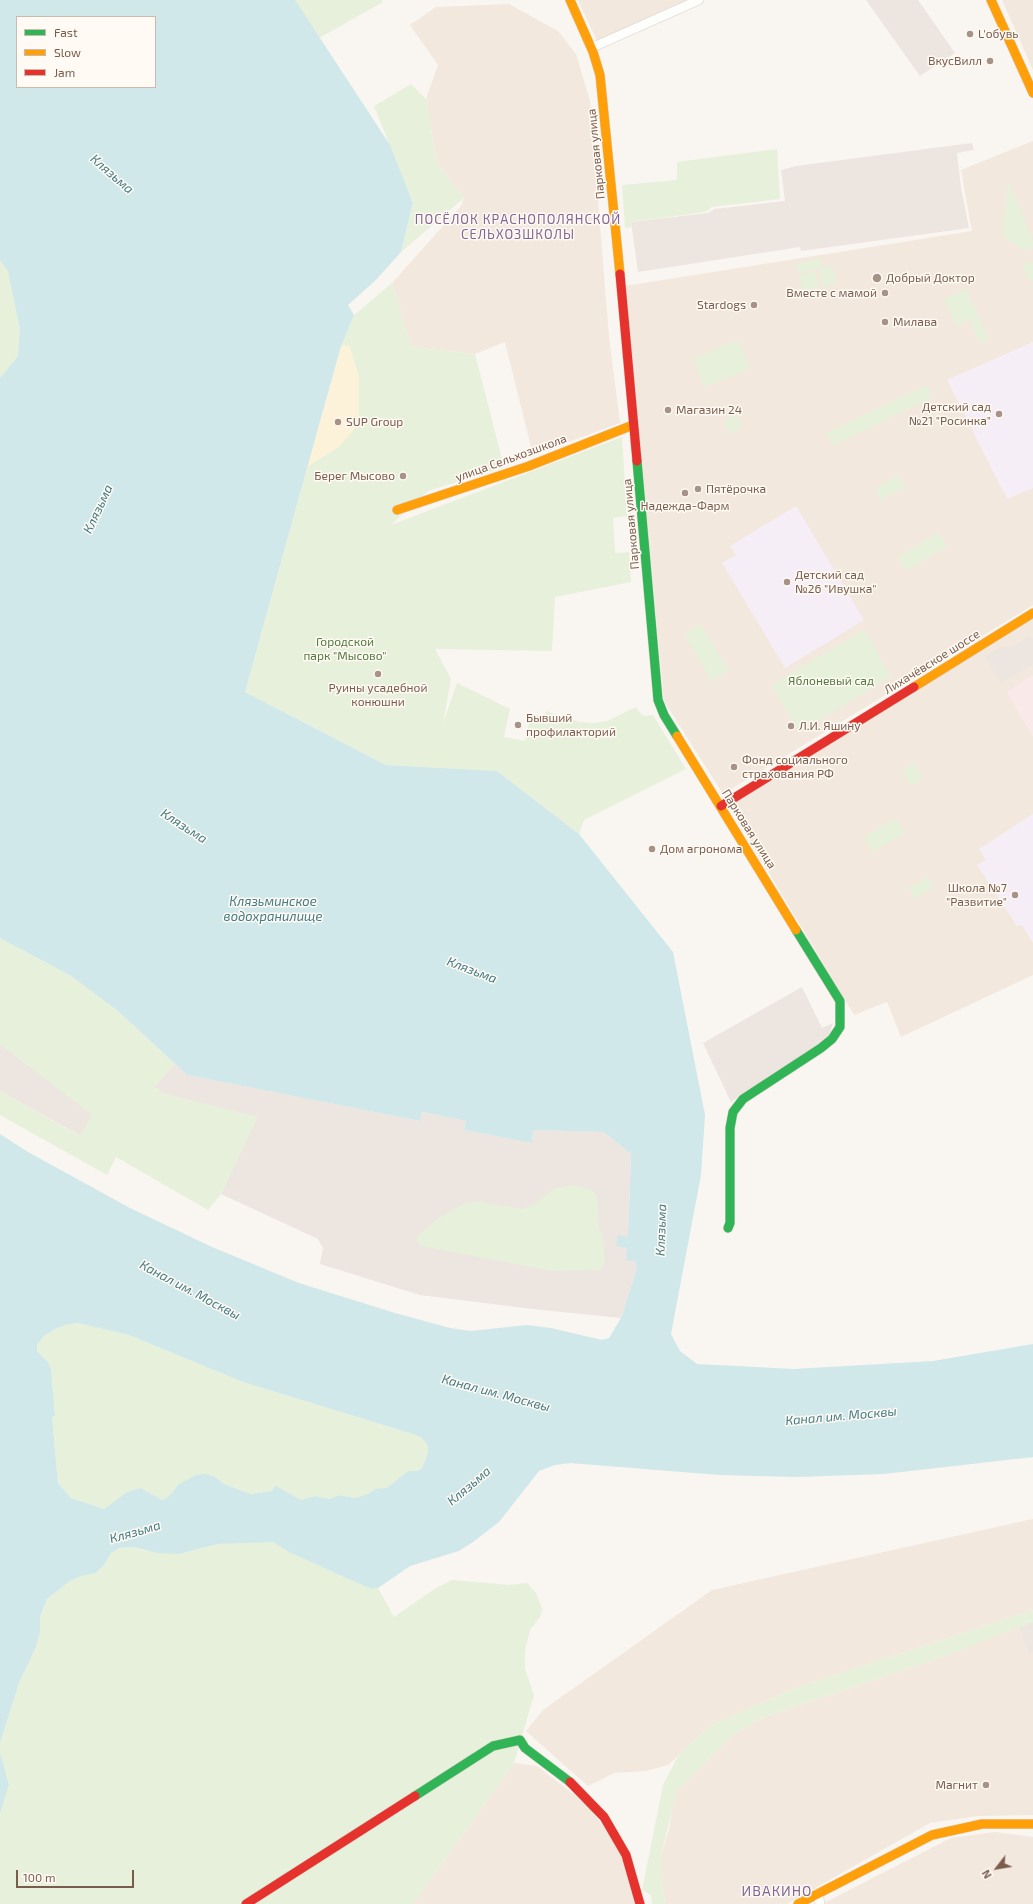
<!DOCTYPE html>
<meta charset="utf-8">
<style>
body{margin:0}
#map{position:relative;width:1033px;height:1904px;overflow:hidden;background:#f9f5f0;font-family:"Exo 2",sans-serif}
canvas{display:block}
.legend{position:absolute;left:16px;top:16px;width:140px;height:72px;box-sizing:border-box;background:#fffaf3;border:1px solid #cabbb1;margin:0;padding:5px 7px;list-style:none;font-size:12px;color:#7a5c4d}
.legend li{display:flex;align-items:center;gap:8px;height:20px}
.legend b{width:20px;border:1px solid #cabbb1}
.north{position:absolute;left:977px;top:1848px;width:40px;height:40px;-webkit-text-stroke:3px #fffaf3;paint-order:stroke;rotate:239deg;font-size:11px;font-weight:700;line-height:16px;text-align:center;color:#7a5c4d}
.north::after{content:'';display:block;margin:auto;width:14px;height:18px;background:#7a5c4d;clip-path:polygon(50% 0,100% 100%,50% 72%,0 100%)}
.scale{position:absolute;left:16px;top:1870px;width:118px;height:18px;box-sizing:border-box;border:2px solid #7a5c4d;border-top:0;padding-left:5px;font-size:12px;line-height:14px;white-space:nowrap;color:#7a5c4d;-webkit-text-stroke:3px #fffaf3;paint-order:stroke}
</style>
<div id="map">
<canvas width="1033" height="1904"></canvas>
<ul class="legend">
<li><b style="height:5px;background:#30b455"></b>Fast</li>
<li><b style="height:5px;background:#ff9f0a"></b>Slow</li>
<li><b style="height:5px;background:#e5322d"></b>Jam</li>
</ul>
<div class="north">N</div>
<div class="scale">100 m</div>
</div>
<script>
const ctx = document.querySelector('canvas').getContext('2d');
ctx.lineJoin = 'round';
function paint(path, color) {
  ctx.fillStyle = color;
  ctx.fill(path, 'evenodd');
}
function poly(rows) {
  const path = new Path2D();
  for (const r of rows) {
    path.moveTo(r[0], r[1]);
    for (let i = 2; i < r.length; i += 2) path.lineTo(r[i], r[i + 1]);
  }
  return path;
}
function stroke(path, color, width, dash) {
  ctx.strokeStyle = color;
  ctx.lineWidth = width;
  ctx.lineCap = dash ? 'butt' : 'round';
  ctx.setLineDash(dash || []);
  ctx.stroke(path);
}
function drawText(font, color, halo, rows, align = 'center') {
  ctx.font = font + ' "Exo 2",sans-serif';
  ctx.lineWidth = 3;
  ctx.setLineDash([]);
  ctx.textBaseline = 'middle';
  ctx.strokeStyle = halo;
  ctx.fillStyle = color;
  for (const [text, x, y, turn = 0] of rows) {
    ctx.save();
    ctx.translate(x, y);
    ctx.rotate((+turn || 0) * Math.PI / 180);
    ctx.textAlign = isNaN(turn) ? turn : align;
    if (halo) ctx.strokeText(text, 0, 0);
    ctx.fillText(text, 0, 0);
    ctx.restore();
  }
}
paint(poly([
 [578,0,688,0,597,41],
 [1002,0,1033,0,1033,70],
 [509,4,558,31,576,54,590,101,609,337,620,423,533,455,505,342,475,354,411,347,392,283,461,206,464,198,437,164,426,99,438,65,410,25,436,7],
 [1033,141,1033,605,723,794,664,701,625,286,972,231,961,170],
 [1033,618,1033,975,901,1037,887,1002,854,1015,729,806],
 [1033,1519,1033,1610,793,1689,710,1726,668,1765,646,1771,614,1773,588,1786,526,1731,543,1710,712,1590],
 [1019,1626,1028,1654,1033,1653,1033,1815,978,1816,930,1823,787,1904,665,1904,661,1874,661,1855,669,1830,674,1797,677,1791,731,1736,761,1718,945,1656],
 [514,1763,537,1766,586,1804,620,1848,636,1904,413,1904],
 [995,1832,1033,1837,1033,1904,822,1904,951,1838]
]), '#f2e8de');
paint(poly([
 [866,0,918,0,955,53,920,76],
 [972,143,974,150,957,153,961,188,969,228,801,251,800,247,638,272,631,222,708,213,715,209,785,201,781,170,796,166],
 [1030,636,1033,640,1033,664,1001,683,985,657,1002,646,1011,648],
 [802,987,822,1028,833,1023,829,1035,820,1045,731,1102,703,1043],
 [0,1044,93,1115,81,1136,0,1091],
 [175,1064,187,1075,420,1121,422,1112,466,1121,464,1130,532,1143,533,1130,604,1132,631,1154,628,1237,617,1246,627,1248,637,1268,621,1318,541,1310,420,1295,320,1264,323,1248,318,1239,221,1194,257,1117,165,1094,154,1087],
 [1033,1622,1033,1653,1028,1654,1019,1626]
]), '#ede5e0');
paint(poly([
 [1033,342,1033,488,1007,499,947,380],
 [796,506,864,620,785,668,722,563,736,555,730,546],
 [1033,814,1033,943,1022,925,1017,926,977,865,986,860,979,849]
]), '#f6eef6');
paint(poly([
 [1033,675,1033,737,1008,695,1008,691]
]), '#fae9e9');
paint(poly([
 [294,0,381,0,383,2,319,38],
 [411,84,426,99,437,164,464,198,401,252,413,203,374,106],
 [777,149,780,199,712,207,705,212,631,222,631,227,625,228,622,185,677,180,677,162],
 [1008,180,1033,241,1033,247,1025,251,1002,236],
 [0,258,8,271,11,278,20,329,21,344,18,356,0,379],
 [820,258,822,268,832,266,837,284,823,287,819,268,798,273,796,264],
 [1031,261,1033,265,1033,279,1029,280,1022,265],
 [815,271,819,287,803,291,799,275],
 [392,283,411,347,475,354,504,467,428,491,391,525,622,437,627,516,613,518,615,553,629,552,631,582,555,597,552,651,435,649,451,679,443,723,457,683,510,709,504,737,525,741,531,713,544,717,546,711,579,722,594,723,607,721,636,707,640,713,645,716,653,715,686,769,584,820,579,834,497,771,386,765,245,692,340,349,354,315],
 [966,289,989,339,980,343,969,320,956,326,944,299],
 [738,340,750,369,704,387,693,359],
 [927,385,933,397,832,446,826,433],
 [736,414,743,427,730,434,723,421],
 [898,475,905,487,881,500,875,489],
 [939,532,947,546,907,571,898,557],
 [701,624,729,671,711,681,684,634],
 [864,630,891,677,799,732,771,685],
 [914,763,923,778,911,786,902,771],
 [896,818,905,833,873,852,864,837],
 [928,877,934,887,915,899,909,888],
 [0,938,71,976,118,1011,175,1064,154,1087,165,1094,258,1117,221,1194,208,1210,116,1157,107,1175,0,1115,0,1091,80,1136,92,1115,0,1044],
 [573,1185,590,1189,597,1195,599,1230,603,1234,605,1263,601,1270,553,1271,421,1246,417,1243,418,1236,433,1222,457,1207,469,1202,482,1202,522,1209,533,1205,555,1188],
 [77,1323,129,1335,243,1382,413,1434,422,1438,428,1446,428,1453,422,1468,418,1471,408,1471,387,1489,375,1489,368,1494,355,1498,339,1495,330,1499,315,1496,301,1500,276,1487,271,1491,251,1494,224,1484,214,1476,179,1484,169,1496,162,1500,141,1488,127,1492,104,1509,71,1498,58,1483,52,1416,55,1416,51,1369,48,1362,37,1351,37,1345,44,1336,55,1329,66,1325],
 [248,1542,273,1542,362,1585,372,1589,378,1588,394,1617,436,1588,452,1580,509,1585,527,1583,536,1593,542,1609,540,1617,530,1630,525,1650,525,1669,534,1695,514,1763,413,1904,0,1904,0,1814,9,1785,0,1752,0,1743,19,1683,36,1647,40,1632,40,1617,47,1599,70,1581,82,1576,96,1573,104,1565,111,1553,119,1548,133,1547,142,1550,179,1554,218,1544],
 [1033,1610,1033,1622,945,1656,761,1718,731,1736,677,1791,661,1855,661,1874,665,1904,652,1904,651,1895,642,1890,663,1785,678,1756,710,1726,793,1689]
]), '#e7f0db');
paint(poly([
 [342,344,350,347,359,377,359,424,339,447,307,467]
]), '#fbf2d9');
paint(poly([
 [0,0,295,0,390,145,413,203,401,252,376,280,348,305,354,315,340,349,245,692,386,765,497,771,579,834,673,952,705,1115,701,1175,671,1334,680,1351,697,1364,794,1369,933,1361,1033,1344,1033,1457,884,1474,797,1477,719,1475,570,1463,555,1465,539,1471,499,1522,473,1542,459,1551,410,1566,378,1588,372,1589,362,1585,291,1553,273,1542,218,1544,179,1554,158,1553,133,1547,119,1548,111,1553,104,1565,96,1573,82,1576,70,1581,47,1599,40,1617,40,1632,36,1647,19,1683,0,1743,0,1134,28,1152,130,1208,212,1247,299,1283,395,1313,450,1328,471,1331,527,1325,551,1328,602,1340,609,1338,621,1318,637,1268,634,1261,626,1260,627,1248,616,1246,618,1235,628,1237,631,1154,604,1132,533,1130,532,1143,464,1130,466,1121,422,1112,420,1121,187,1075,118,1011,71,976,0,938,0,378,18,356,20,329,8,271,0,260],
 [17,17,155,17,155,87,17,87],
 [77,1323,129,1335,243,1382,413,1434,422,1438,428,1446,428,1453,422,1468,418,1471,408,1471,387,1488,375,1489,368,1494,355,1498,339,1495,330,1499,315,1496,301,1500,276,1486,271,1491,251,1494,224,1484,214,1476,205,1474,196,1475,179,1484,169,1496,162,1500,141,1488,127,1492,104,1509,71,1498,58,1483,52,1417,55,1416,51,1369,48,1362,37,1351,37,1345,44,1336,55,1329,66,1325],
 [0,1752,9,1785,0,1814]
]), '#d0e8ea');
const street = poly([
 [591,48,699,0],
 [818,1893,820,1904]
]);
const fast = poly([
 [637,461,658,700,664,715,677,736],
 [728,1228,730,1223,730,1128,733,1112,743,1099,821,1048,832,1039,840,1027,840,1001,796,930],
 [415,1796,493,1746,520,1740,525,1748,570,1782]
]);
const slow = poly([
 [570,0,593,52,600,75,620,274],
 [991,0,1033,93],
 [397,510,529,466,633,425],
 [914,687,1033,613],
 [677,736,796,930],
 [798,1904,932,1835,982,1824,1033,1824]
]);
const jam = poly([
 [620,274,637,461],
 [721,806,914,687],
 [570,1782,604,1817,626,1855,640,1904],
 [246,1904,415,1796]
]);
stroke(street, '#d7d1cb', 10);
stroke(fast, '#d9d2cb', 10);
stroke(slow, '#d9d2cb', 10);
stroke(jam, '#d9d2cb', 10);
stroke(street, '#fefefd', 9);
stroke(fast, '#30b455', 9);
stroke(slow, '#ff9f0a', 9);
stroke(jam, '#e5322d', 9);
for (const [x, y, r, color] of [
 [970,34,4,"#a69286"],
 [990,61,4,"#a69286"],
 [877,278,5,"#a69286"],
 [885,293,4,"#a69286"],
 [754,305,4,"#a69286"],
 [885,322,4,"#a69286"],
 [668,410,4,"#a69286"],
 [999,414,4,"#a69286"],
 [338,422,4,"#a69286"],
 [403,476,4,"#a69286"],
 [698,489,4,"#a69286"],
 [685,493,4,"#a69286"],
 [787,582,4,"#a69286"],
 [378,674,4,"#a69286"],
 [518,725,4,"#a69286"],
 [791,726,4,"#a69286"],
 [734,767,4,"#a69286"],
 [652,849,4,"#a69286"],
 [1015,895,4,"#a69286"],
 [986,1785,4,"#a69286"]
]) {
  const dot = new Path2D();
  dot.arc(x, y, r, 0, 2 * Math.PI);
  ctx.fillStyle = color;
  ctx.fill(dot);
  stroke(dot, '#fffaf3', 1.5);
}
drawText('12px', '#7a5c4d', '#fffaf3', [
 ["L'обувь",978,34],
 ["ВкусВилл",982,61,"right"],
 ["Добрый Доктор",886,278],
 ["Вместе с мамой",877,293,"right"],
 ["Stardogs",746,305,"right"],
 ["Милава",893,322],
 ["Детский сад",991,407,"right"],
 ["№21 \"Росинка\"",991,421,"right"],
 ["Магазин 24",676,410],
 ["SUP Group",346,422],
 ["Берег Мысово",395,476,"right"],
 ["Пятёрочка",706,489],
 ["Надежда-Фарм",685,506,"center"],
 ["Детский сад",795,575],
 ["№26 \"Ивушка\"",795,589],
 ["Руины усадебной",378,688,"center"],
 ["конюшни",378,702,"center"],
 ["Бывший",526,718],
 ["профилакторий",526,732],
 ["Л.И. Яшину",799,726],
 ["Фонд социального",742,760],
 ["страхования РФ",742,774],
 ["Дом агронома",660,849],
 ["Школа №7",1007,888,"right"],
 ["\"Развитие\"",1007,902,"right"],
 ["Магнит",978,1785,"right"]
], 'left');
drawText('12px', '#7a5c4d', '#fffaf3', [
 ["Парковая улица",596,154,-96],
 ["улица Сельхозшкола",511,458,-20],
 ["Парковая улица",631,524,-95],
 ["Лихачёвское шоссе",932,662,-32],
 ["Парковая улица",749,829,58]
]);
drawText('12px', '#537a41', '#fffaf3', [
 ["Городской",345,642],
 ["парк \"Мысово\"",345,656],
 ["Яблоневый сад",831,681]
]);
drawText('italic 13px', '#437c86', '#fffaf3', [
 ["Клязьма",112,174,41],
 ["Клязьма",98,509,-65],
 ["Клязьма",184,826,33],
 ["Клязьминское",273,902],
 ["водохранилище",273,917],
 ["Клязьма",472,970,21],
 ["Клязьма",661,1230,-88],
 ["Канал им. Москвы",190,1290,28],
 ["Канал им. Москвы",496,1393,15],
 ["Канал им. Москвы",841,1416,-5],
 ["Клязьма",469,1486,-40],
 ["Клязьма",135,1532,-16]
]);
ctx.letterSpacing = '1px';
drawText('13px', '#846695', '#fffaf3', [
 ["ПОСЁЛОК КРАСНОПОЛЯНСКОЙ",518,220],
 ["СЕЛЬХОЗШКОЛЫ",518,235]
]);
ctx.letterSpacing = '0px';
ctx.letterSpacing = '1px';
drawText('14px', '#846695', '#fffaf3', [
 ["ИВАКИНО",777,1891]
]);
ctx.letterSpacing = '0px';
</script>
